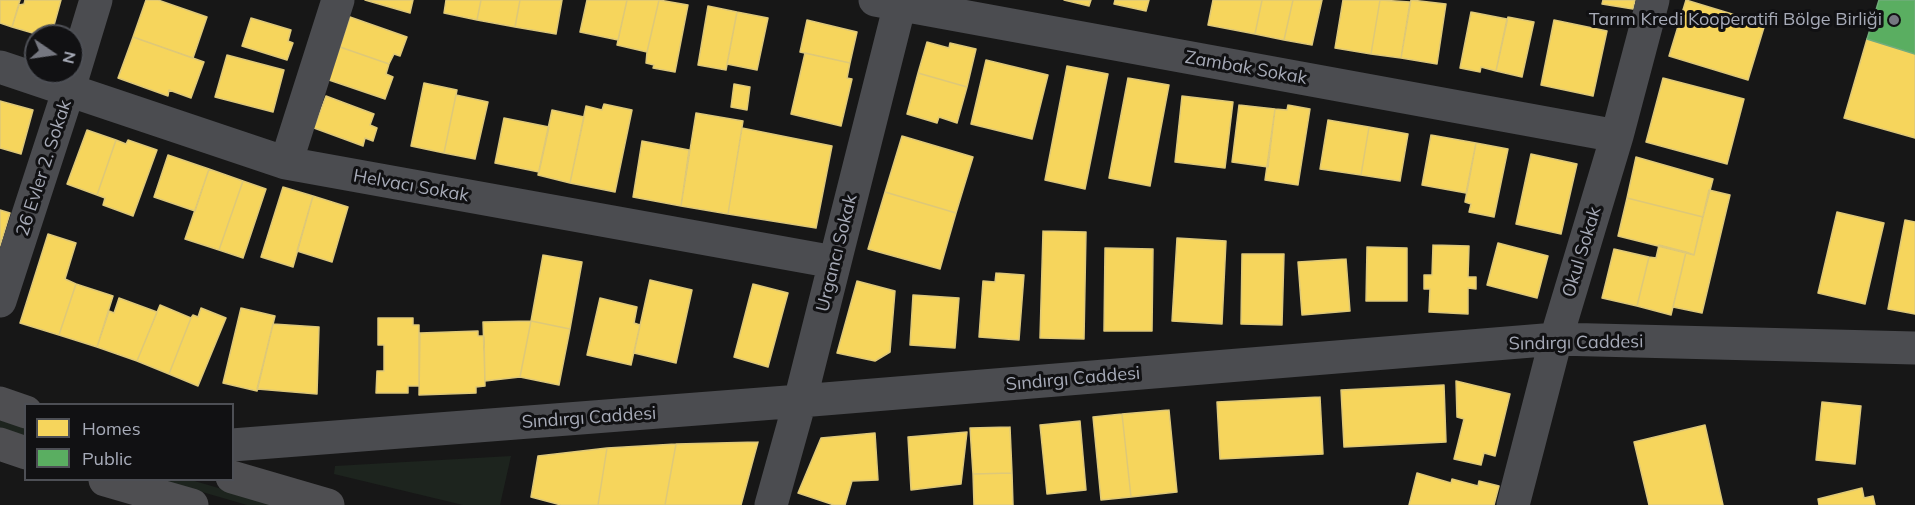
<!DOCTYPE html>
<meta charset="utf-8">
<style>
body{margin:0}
#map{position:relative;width:1915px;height:505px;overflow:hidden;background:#171717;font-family:Mulish,sans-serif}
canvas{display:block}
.legend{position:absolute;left:24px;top:403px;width:210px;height:78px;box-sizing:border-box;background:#111113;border:2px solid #4d4f55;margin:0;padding:8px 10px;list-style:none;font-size:18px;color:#a7abb8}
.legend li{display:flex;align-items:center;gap:12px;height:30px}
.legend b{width:30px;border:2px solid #4d4f55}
.north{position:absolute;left:24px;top:24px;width:60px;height:60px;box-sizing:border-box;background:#111113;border:2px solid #4d4f55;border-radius:50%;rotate:103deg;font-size:16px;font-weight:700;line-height:24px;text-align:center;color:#a7abb8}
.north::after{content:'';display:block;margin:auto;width:21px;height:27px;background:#757780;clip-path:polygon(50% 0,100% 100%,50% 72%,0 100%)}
</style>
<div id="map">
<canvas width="1915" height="505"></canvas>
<ul class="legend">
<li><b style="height:16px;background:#f6d55c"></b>Homes</li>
<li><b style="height:16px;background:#5aae61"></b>Public</li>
</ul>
<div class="north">N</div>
</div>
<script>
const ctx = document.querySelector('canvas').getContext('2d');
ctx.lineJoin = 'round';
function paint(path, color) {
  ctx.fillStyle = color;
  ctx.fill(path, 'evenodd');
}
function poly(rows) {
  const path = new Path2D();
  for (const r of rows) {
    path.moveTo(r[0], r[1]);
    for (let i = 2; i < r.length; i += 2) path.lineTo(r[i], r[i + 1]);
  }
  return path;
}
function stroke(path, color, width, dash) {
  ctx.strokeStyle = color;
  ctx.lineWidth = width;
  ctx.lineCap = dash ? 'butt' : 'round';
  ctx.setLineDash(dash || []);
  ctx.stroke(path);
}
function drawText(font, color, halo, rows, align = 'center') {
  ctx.font = font + ' Mulish,sans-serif';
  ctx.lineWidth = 6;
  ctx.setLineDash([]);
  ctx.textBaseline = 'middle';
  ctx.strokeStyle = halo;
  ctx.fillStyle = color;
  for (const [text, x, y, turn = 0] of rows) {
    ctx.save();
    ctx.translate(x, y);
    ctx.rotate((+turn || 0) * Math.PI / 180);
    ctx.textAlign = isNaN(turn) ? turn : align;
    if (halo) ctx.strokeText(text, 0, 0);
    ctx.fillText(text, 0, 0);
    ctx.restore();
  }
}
paint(poly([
 [0,420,25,428,25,436,0,428],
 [511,456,500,505,463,505,334,474,335,466],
 [161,480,191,480,277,505,247,505]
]), '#1d241e');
const homes = poly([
 [0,0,20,0,12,27,0,23,0,0],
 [25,0,61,0,51,36,43,36,12,27,19,5,24,4,25,0],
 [146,0,158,0,207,17,193,58,133,37,146,0],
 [365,0,413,0,410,13,365,0],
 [446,0,481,0,477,20,444,13,446,0],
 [481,0,520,0,515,27,477,20,481,0],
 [520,0,562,0,556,34,515,27,520,0],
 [587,0,627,0,618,40,580,32,587,0],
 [627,0,659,0,647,52,617,45,627,0],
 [659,0,688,5,675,72,653,68,654,65,646,63,647,52,659,0],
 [1064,0,1091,0,1089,6,1064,0],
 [1115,0,1149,0,1146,11,1114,4,1115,0],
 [1213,0,1262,0,1255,34,1208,25,1213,0],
 [1262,0,1293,0,1284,40,1255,34,1262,0],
 [1293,0,1322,0,1312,45,1284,40,1293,0],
 [1343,0,1380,0,1371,54,1335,48,1343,0],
 [1380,0,1410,2,1401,58,1371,54,1380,0],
 [1411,0,1446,4,1437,64,1401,58,1411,0],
 [1603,0,1635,0,1633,9,1602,4,1603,0],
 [1686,0,1765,24,1748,80,1669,56,1686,0],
 [708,6,737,12,726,70,698,65,708,6],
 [737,12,768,18,757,70,727,64,737,12],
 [1471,12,1507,19,1496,71,1481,67,1480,72,1460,68,1471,12],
 [350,17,407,37,400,56,394,54,389,64,340,47,350,17],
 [1508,17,1534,22,1522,77,1496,71,1508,17],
 [251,18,291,30,288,41,293,43,287,60,242,46,251,18],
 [807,20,857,32,850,63,800,52,807,20],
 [1554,20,1607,31,1593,96,1541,85,1554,20],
 [133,37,204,62,191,98,169,90,168,96,118,78,133,37],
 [1867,39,1915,54,1915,138,1844,118,1867,39],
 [927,42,949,48,950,43,976,49,967,87,918,73,927,42],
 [340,47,389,64,386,74,393,77,385,99,329,80,340,47],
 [805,53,850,63,847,78,852,79,841,126,791,114,805,53],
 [227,55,284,70,273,112,215,97,227,55],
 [986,60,1048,75,1032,139,971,124,986,60],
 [1067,66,1108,74,1085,189,1045,180,1067,66],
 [918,73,967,87,957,123,939,117,937,123,907,114,918,73],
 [1128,78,1169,85,1150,186,1109,178,1128,78],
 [1663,78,1744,99,1727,164,1646,142,1663,78],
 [424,83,457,90,444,153,411,146,424,83],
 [734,84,750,87,747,110,731,107,734,84],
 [456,95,488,102,475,159,444,153,456,95],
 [326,96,374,114,370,125,377,128,373,141,365,138,363,146,314,128,326,96],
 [1182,96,1233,102,1225,168,1175,162,1182,96],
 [0,101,33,110,21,154,0,148,0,101],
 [604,104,632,110,615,192,570,183,586,106,602,110,604,104],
 [1239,105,1275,109,1268,167,1232,162,1239,105],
 [1288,105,1310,109,1298,185,1265,180,1275,109,1287,110,1288,105],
 [552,110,584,117,570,183,538,175,552,110],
 [696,113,743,121,728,214,681,206,696,113],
 [504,118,549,127,539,172,495,163,504,118],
 [1328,120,1369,127,1361,175,1320,169,1328,120],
 [1369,127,1408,134,1400,181,1361,175,1369,127],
 [742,128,832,146,816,228,728,214,742,128],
 [87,130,116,140,97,195,67,184,87,130],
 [1431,135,1476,143,1466,193,1422,185,1431,135],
 [902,136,973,157,956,213,885,192,902,136],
 [116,140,126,144,128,140,157,150,133,216,103,205,105,198,97,195,116,140],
 [642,141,689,150,681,206,633,197,642,141],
 [1476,143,1508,149,1494,217,1469,212,1471,204,1465,202,1476,143],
 [1531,154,1577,164,1561,234,1516,224,1531,154],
 [168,155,209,169,195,211,154,197,168,155],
 [1636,157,1713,179,1703,217,1627,198,1636,157],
 [209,169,243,181,219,250,185,239,209,169],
 [243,181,266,189,243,258,219,250,243,181],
 [283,187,313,196,293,267,261,257,283,187],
 [1709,190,1730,195,1702,313,1673,307,1686,252,1694,255,1709,190],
 [885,192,956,213,940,269,868,249,885,192],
 [313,196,348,207,332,262,297,251,313,196],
 [1627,198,1703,217,1694,255,1618,236,1627,198],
 [0,210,10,213,0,246,0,210],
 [1837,212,1884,223,1865,304,1818,293,1837,212],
 [1905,220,1915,222,1915,314,1888,309,1905,220],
 [1043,231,1086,232,1084,339,1040,338,1043,231],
 [48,234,76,243,65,279,76,284,59,335,20,323,48,234],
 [1177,238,1226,241,1222,324,1172,321,1177,238],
 [1498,243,1548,256,1537,298,1487,285,1498,243],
 [1433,245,1469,246,1468,277,1476,277,1476,289,1468,288,1468,314,1429,312,1430,289,1424,289,1424,275,1432,275,1433,245],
 [1659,245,1686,252,1671,315,1637,306,1649,257,1656,258,1659,245],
 [1367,247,1407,248,1407,301,1366,301,1367,247],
 [1105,248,1153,249,1152,331,1104,331,1105,248],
 [1614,249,1649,257,1637,306,1602,298,1614,249],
 [1242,254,1284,254,1282,325,1241,324,1242,254],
 [543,255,582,262,570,329,531,321,543,255],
 [1346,259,1350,311,1302,315,1298,262,1346,259],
 [996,273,1024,275,1019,340,979,337,983,281,995,282,996,273],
 [650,280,692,290,676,363,634,353,650,280],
 [857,281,895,291,890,352,875,361,837,353,857,281],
 [76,284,113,296,97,347,59,335,76,284],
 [753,284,788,293,768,367,734,357,753,284],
 [913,295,959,298,955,348,910,345,913,295],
 [119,298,157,312,137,361,97,347,109,311,114,313,119,298],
 [600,298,637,307,634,323,640,325,631,365,587,355,600,298],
 [160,305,191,318,169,374,137,361,160,305],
 [201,308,226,318,198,386,169,374,191,318,193,315,198,317,201,308],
 [241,308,275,316,257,391,223,383,241,308],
 [378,318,413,318,413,325,419,325,419,386,408,386,408,393,376,393,377,371,384,371,384,345,378,345,378,318],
 [531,321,520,377,485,381,483,322,531,321],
 [531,321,570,329,559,385,520,377,531,321],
 [273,324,319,327,317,394,257,389,273,324],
 [478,331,478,336,484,336,485,386,476,387,476,393,419,395,420,333,478,331],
 [1456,381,1510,394,1495,456,1484,453,1481,465,1454,459,1464,419,1457,417,1456,381],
 [1444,385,1446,442,1344,447,1341,390,1444,385],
 [1320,397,1323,454,1220,459,1217,402,1320,397],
 [1822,402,1861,406,1855,464,1816,460,1822,402],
 [1169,410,1177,492,1131,497,1122,414,1169,410],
 [1122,414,1131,497,1101,500,1093,417,1122,414],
 [1080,421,1086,490,1047,494,1040,425,1080,421],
 [1705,425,1723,505,1649,505,1634,442,1705,425],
 [1010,427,1012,473,973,474,970,428,1010,427],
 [967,432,961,484,911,490,908,437,967,432],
 [875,433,878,480,852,481,845,505,834,505,798,493,821,438,875,433],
 [758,442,741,505,665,505,676,444,758,442],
 [676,444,665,505,598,505,607,448,676,444],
 [607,448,598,505,561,505,531,497,538,456,607,448],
 [1012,473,1013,505,974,505,973,474,1012,473],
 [1417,473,1451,483,1452,479,1478,486,1479,481,1499,486,1494,505,1409,505,1417,473],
 [1862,488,1864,498,1873,496,1875,505,1819,505,1818,499,1862,488]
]);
paint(homes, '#f6d55c');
stroke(homes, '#dec878', 1.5);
const public = poly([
 [1879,0,1915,0,1915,54,1867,39,1879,0]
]);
paint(public, '#5aae61');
stroke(public, '#71ad7b', 1.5);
stroke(poly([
 [875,0,1617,136],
 [0,67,286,163,834,262],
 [286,163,338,0],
 [0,301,69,89,96,0],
 [232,445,800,401,1556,339,1915,348],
 [771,505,800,401,901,0],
 [1513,505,1556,339,1617,136,1653,0]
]), '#4b4c50', 33);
stroke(poly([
 [0,403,26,412],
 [0,444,26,453],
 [232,477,328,505],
 [105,480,192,505]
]), '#4e4e51', 33);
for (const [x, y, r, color] of [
 [1894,20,6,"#757780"]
]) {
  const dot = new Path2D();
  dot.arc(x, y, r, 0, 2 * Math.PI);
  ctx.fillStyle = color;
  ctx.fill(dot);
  stroke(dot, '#111113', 2);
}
drawText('18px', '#a7abb8', '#111113', [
 ["Tarım Kredi Kooperatifi Bölge Birliği",1882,20]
], 'right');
drawText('18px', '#a7abb8', '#111113', [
 ["Zambak Sokak",1246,68,10],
 ["26 Evler 2. Sokak",44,168,-72],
 ["Helvacı Sokak",411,186,10],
 ["Okul Sokak",1582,252,-73],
 ["Urgancı Sokak",837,253,-76],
 ["Sındırgı Caddesi",1576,343,-1],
 ["Sındırgı Caddesi",1073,379,-5],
 ["Sındırgı Caddesi",589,418,-4]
]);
</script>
